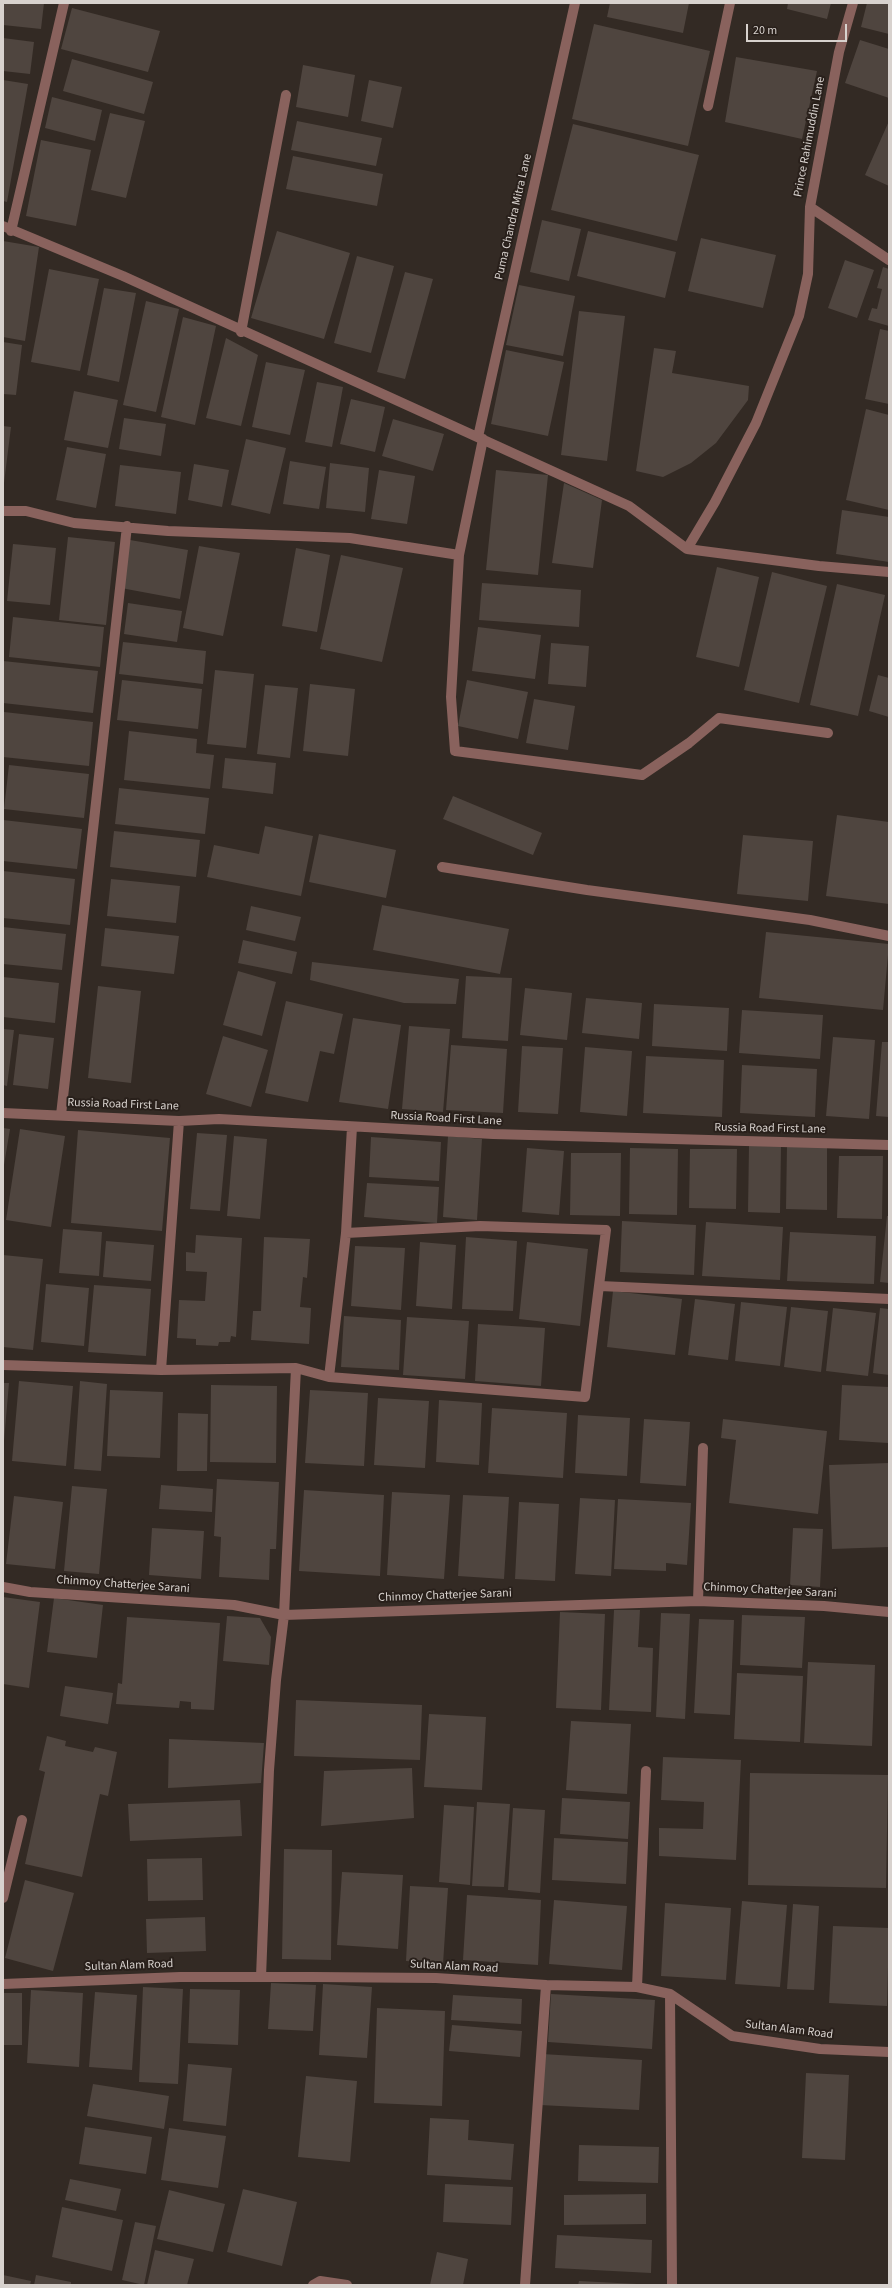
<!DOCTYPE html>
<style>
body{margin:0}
#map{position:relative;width:892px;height:2288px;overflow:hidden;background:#332a24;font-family:"Source Sans 3",sans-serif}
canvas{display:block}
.frame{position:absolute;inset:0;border:4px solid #d8d2ce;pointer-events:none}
.scale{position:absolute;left:746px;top:24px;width:101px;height:18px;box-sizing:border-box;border:2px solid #d8d2ce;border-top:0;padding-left:5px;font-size:12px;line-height:14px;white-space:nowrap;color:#d8d2ce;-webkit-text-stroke:3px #29201b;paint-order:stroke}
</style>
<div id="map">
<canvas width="892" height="2288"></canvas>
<div class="frame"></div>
<div class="scale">20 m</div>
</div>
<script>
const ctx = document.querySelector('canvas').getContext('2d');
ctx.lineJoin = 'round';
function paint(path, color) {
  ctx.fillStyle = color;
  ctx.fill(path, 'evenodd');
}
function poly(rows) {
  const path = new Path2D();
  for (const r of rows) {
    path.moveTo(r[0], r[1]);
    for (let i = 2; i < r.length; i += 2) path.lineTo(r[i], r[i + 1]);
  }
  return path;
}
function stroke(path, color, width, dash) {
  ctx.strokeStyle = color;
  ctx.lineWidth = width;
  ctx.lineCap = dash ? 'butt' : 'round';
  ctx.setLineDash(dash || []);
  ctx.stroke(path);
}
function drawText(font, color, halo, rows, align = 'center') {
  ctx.font = font + ' "Source Sans 3",sans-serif';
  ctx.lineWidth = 4;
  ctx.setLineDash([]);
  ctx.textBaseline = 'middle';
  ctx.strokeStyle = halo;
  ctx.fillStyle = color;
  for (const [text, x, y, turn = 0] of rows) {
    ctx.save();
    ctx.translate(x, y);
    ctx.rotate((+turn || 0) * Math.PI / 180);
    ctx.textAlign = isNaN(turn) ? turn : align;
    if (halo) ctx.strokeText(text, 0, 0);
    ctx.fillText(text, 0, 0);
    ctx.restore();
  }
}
paint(poly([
 [3,3,44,3,41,29,3,25],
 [610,3,689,3,683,33,607,17],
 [788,3,831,3,827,19,787,9],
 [867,3,889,3,889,34,861,27],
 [72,8,160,31,148,72,61,49],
 [594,24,710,51,688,146,572,119],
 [3,38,34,42,30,74,3,71],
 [860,40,889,49,889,98,845,83],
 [736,57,817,71,802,139,725,122],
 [72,59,153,82,144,114,63,91],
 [303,65,355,75,348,117,296,107],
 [3,80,28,84,7,202,3,201],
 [369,80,402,87,393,128,361,121],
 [52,97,102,110,95,141,45,128],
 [110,113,145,121,126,198,91,190],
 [297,121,382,138,376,166,291,150],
 [889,121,889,186,865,175],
 [573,124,699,155,677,241,551,210],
 [41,140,91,150,76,226,26,216],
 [293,156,383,174,377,206,286,189],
 [542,220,581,229,569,281,530,272],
 [277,231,350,253,324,339,251,318],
 [588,231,676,252,665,298,577,276],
 [701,238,776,255,763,308,688,291],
 [3,241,39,247,25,341,3,337],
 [357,256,394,266,371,353,334,343],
 [845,260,874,270,857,318,828,308],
 [883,267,889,269,889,326,868,320,872,308,877,309,882,289,877,288],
 [49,269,99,279,80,371,31,362],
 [405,272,433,279,405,379,377,372],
 [519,285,575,296,563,356,506,345],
 [104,288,136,293,119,382,87,375],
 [146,301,179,309,156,412,123,405],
 [579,311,625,316,607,461,561,455],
 [183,317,216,326,195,425,161,417],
 [880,329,889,331,889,404,865,399],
 [226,338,258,355,241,426,206,418],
 [3,342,22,345,16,395,3,394],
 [654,348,676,351,672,373,749,386,748,400,716,443,691,463,663,477,636,471],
 [506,350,564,362,548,436,491,424],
 [266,362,305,370,290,435,252,427],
 [317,382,343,387,332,447,305,442],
 [74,391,118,400,108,448,64,440],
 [351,399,385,407,375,452,340,444],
 [866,409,889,415,889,510,846,500],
 [124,418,166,424,161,456,119,449],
 [393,419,444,434,433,471,382,456],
 [3,426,11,427,4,483,3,483],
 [246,439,286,448,270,514,231,505],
 [67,447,106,454,96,508,56,500],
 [290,461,326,467,319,509,283,504],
 [330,463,369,468,365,512,326,508],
 [194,464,229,470,222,507,188,500],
 [120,465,181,472,176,514,115,506],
 [379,470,415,476,407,524,371,519],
 [496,470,548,475,538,575,486,570],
 [564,483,602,500,593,568,552,563],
 [842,510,889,517,889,562,836,554],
 [68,537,115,542,106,625,59,620],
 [130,540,188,550,180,599,121,588],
 [13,544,56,548,50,605,7,601],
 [199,546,240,553,223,636,183,628],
 [296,548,330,555,317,632,282,626],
 [341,555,403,568,382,662,320,649],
 [717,567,759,577,739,667,696,657],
 [772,572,827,586,799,703,744,690],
 [482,583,581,590,579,627,479,620],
 [837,584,885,595,858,716,810,705],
 [128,603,182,611,177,642,124,634],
 [13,617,104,627,100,667,9,657],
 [478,627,541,635,535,679,472,671],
 [123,642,206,651,203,684,119,674],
 [551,643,589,646,586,687,548,684],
 [3,661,98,671,93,713,3,703],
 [215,670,254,674,246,748,207,744],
 [878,675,889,678,889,717,869,711],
 [122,680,202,689,198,729,117,720],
 [467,680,528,692,518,739,458,726],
 [310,684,355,689,348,756,303,751],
 [265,685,298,688,290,758,257,754],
 [534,699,575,706,568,750,526,743],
 [4,712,93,722,89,766,3,757],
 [129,731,197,739,196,753,214,755,210,789,124,780],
 [225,758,276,763,273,794,222,788],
 [9,765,89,774,84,818,4,809],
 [119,788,209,798,205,834,115,824],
 [453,796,542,833,533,855,443,819],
 [837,815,889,822,889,904,826,896],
 [3,820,82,829,77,869,3,861],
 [265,826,313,836,301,896,207,877,214,845,259,854],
 [114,831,200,840,196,877,110,867],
 [319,834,396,850,386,898,309,882],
 [743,835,813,841,808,901,737,894],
 [3,871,75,879,70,925,3,918],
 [111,879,180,886,176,923,107,916],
 [382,905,509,929,500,974,373,950],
 [251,906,301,917,295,941,246,930],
 [3,927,66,934,62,970,3,964],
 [105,928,179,936,174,974,101,966],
 [766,932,889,944,883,1010,759,998],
 [243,940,297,952,292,974,238,963],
 [312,962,459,979,456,1004,404,1003,310,980],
 [238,971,276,982,262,1036,223,1025],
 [466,976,512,978,508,1041,462,1038],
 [3,977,59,983,55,1023,3,1017],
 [98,986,141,991,131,1083,88,1078],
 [525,988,572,993,567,1040,520,1035],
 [586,998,642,1003,639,1039,582,1033],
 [286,1001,343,1014,334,1054,320,1051,308,1102,265,1093],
 [654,1004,729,1008,727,1051,652,1046],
 [742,1010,823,1015,820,1059,739,1053],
 [353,1018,401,1025,388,1109,339,1102],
 [409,1026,450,1029,443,1112,402,1109],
 [3,1029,14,1030,7,1086,3,1085],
 [19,1034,54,1038,48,1089,13,1085],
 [223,1036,268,1050,251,1107,206,1094],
 [833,1037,875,1040,869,1119,826,1116],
 [882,1042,889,1042,889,1117,876,1116],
 [451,1045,507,1049,503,1113,446,1110],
 [522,1046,563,1048,558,1114,518,1112],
 [585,1047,632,1051,627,1116,580,1112],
 [646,1056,724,1060,722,1117,643,1113],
 [742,1065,817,1069,815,1117,740,1113],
 [3,1128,10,1129,4,1165,3,1165],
 [20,1129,65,1136,51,1227,6,1220],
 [78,1130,170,1138,162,1231,71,1223],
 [197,1133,227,1135,220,1211,190,1209],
 [234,1136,267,1139,260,1219,227,1216],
 [448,1136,482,1139,477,1220,443,1217],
 [371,1137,441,1142,439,1181,369,1177],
 [749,1145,781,1146,780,1213,748,1212],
 [787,1145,827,1145,827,1210,786,1209],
 [527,1148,564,1151,559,1215,522,1212],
 [630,1148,678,1149,677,1215,629,1214],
 [690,1149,737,1149,736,1209,689,1208],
 [571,1153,621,1153,620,1216,570,1215],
 [839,1156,883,1156,882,1219,837,1218],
 [367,1183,439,1187,437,1223,364,1217],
 [887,1216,889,1216,889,1283,880,1282],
 [622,1221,696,1225,694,1275,620,1272],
 [706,1222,783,1227,780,1280,702,1276],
 [63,1229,102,1232,99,1276,59,1273],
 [790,1232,876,1236,874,1284,787,1281],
 [196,1235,242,1238,236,1337,231,1336,230,1342,219,1342,218,1346,196,1345,196,1339,177,1338,179,1300,205,1301,207,1272,186,1271,186,1252,195,1253],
 [264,1237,310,1239,307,1278,303,1277,300,1307,311,1308,309,1344,251,1340,253,1311,261,1311],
 [466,1237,517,1241,513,1311,462,1309],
 [106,1241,154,1245,151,1281,103,1277],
 [420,1242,456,1245,452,1309,416,1306],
 [527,1242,588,1249,580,1326,519,1319],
 [355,1246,405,1248,401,1310,351,1306],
 [3,1255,43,1259,33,1350,3,1347],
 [46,1284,89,1288,84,1346,41,1342],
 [94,1285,151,1289,146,1356,88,1352],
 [613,1291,682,1299,675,1355,607,1347],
 [695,1299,735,1304,728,1360,688,1355],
 [741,1302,787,1307,780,1366,735,1361],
 [791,1307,828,1311,821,1372,784,1367],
 [833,1308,876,1313,868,1376,826,1371],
 [880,1308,889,1309,889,1375,873,1373],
 [344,1316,401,1320,399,1370,341,1367],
 [407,1317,469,1321,465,1379,403,1375],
 [478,1324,545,1328,541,1386,475,1381],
 [19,1381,73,1386,66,1466,12,1461],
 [80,1381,107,1384,101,1471,74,1469],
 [3,1383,9,1383,4,1441,3,1441],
 [211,1385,277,1386,276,1463,210,1462],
 [842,1385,889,1387,888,1443,839,1440],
 [110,1390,163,1392,160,1458,107,1456],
 [310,1390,368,1393,364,1466,305,1463],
 [378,1398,429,1401,425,1468,374,1465],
 [439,1400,482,1403,479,1465,436,1462],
 [492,1408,567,1413,563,1478,488,1473],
 [178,1413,208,1414,207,1471,177,1471],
 [578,1415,630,1418,627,1476,575,1473],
 [644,1419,690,1422,686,1486,640,1483],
 [723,1419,827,1431,818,1514,729,1503,736,1440,721,1438],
 [889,1463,889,1547,832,1549,829,1465],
 [217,1479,279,1482,276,1549,270,1549,269,1580,219,1577,221,1537,214,1536],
 [161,1485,213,1489,212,1512,159,1509],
 [72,1486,107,1489,99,1574,64,1571],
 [304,1490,384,1495,380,1576,299,1571],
 [392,1492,450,1495,444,1579,387,1575],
 [463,1495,509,1497,504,1579,458,1576],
 [14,1496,63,1502,55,1569,6,1564],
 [580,1498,615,1500,611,1576,575,1574],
 [618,1499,691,1503,687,1565,666,1563,666,1571,614,1569],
 [519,1502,559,1504,555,1581,515,1579],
 [152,1528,204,1531,201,1579,149,1575],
 [793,1528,823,1529,820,1587,790,1585],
 [3,1597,40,1602,29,1688,3,1684],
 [54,1598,103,1605,97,1658,47,1652],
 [614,1610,640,1610,638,1647,653,1648,651,1712,609,1710],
 [560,1612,605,1614,601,1710,556,1708],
 [661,1613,690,1614,685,1719,656,1717],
 [742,1615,805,1617,802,1668,740,1665],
 [227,1616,260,1618,271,1637,269,1665,223,1661],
 [127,1617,220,1623,214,1710,191,1709,191,1702,180,1701,179,1708,116,1704,118,1683,122,1684],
 [699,1619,734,1620,730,1715,694,1713],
 [808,1662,875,1665,872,1746,804,1743],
 [737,1673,803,1676,800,1742,734,1739],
 [65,1686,113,1693,108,1724,60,1716],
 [296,1700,422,1705,420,1760,294,1756],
 [429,1714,486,1717,482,1790,424,1787],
 [571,1721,631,1724,627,1794,566,1790],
 [47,1736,66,1741,65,1746,93,1752,95,1747,117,1752,108,1796,100,1794,82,1877,25,1864,45,1772,39,1770],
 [169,1739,264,1743,261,1783,168,1788],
 [663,1757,741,1760,736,1860,659,1856,659,1828,703,1829,704,1802,661,1800],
 [412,1768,414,1818,321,1826,324,1771],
 [750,1773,888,1775,886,1888,748,1885],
 [562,1798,630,1802,628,1839,560,1834],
 [240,1800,242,1836,130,1841,128,1804],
 [477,1802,510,1804,504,1887,472,1886],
 [444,1805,474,1807,470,1885,439,1882],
 [513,1808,545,1810,540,1893,508,1890],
 [554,1838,628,1842,626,1884,552,1880],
 [284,1849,332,1850,331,1960,282,1959],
 [202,1858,203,1900,148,1901,147,1859],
 [342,1872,403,1875,398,1949,337,1945],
 [25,1880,74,1893,53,1971,5,1958],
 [410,1886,448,1888,443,1964,406,1961],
 [467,1895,541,1900,538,1965,463,1960],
 [554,1900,627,1906,622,1970,549,1964],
 [742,1901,787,1905,780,1987,735,1984],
 [665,1903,731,1908,726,1980,661,1976],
 [793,1904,819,1906,814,1990,787,1989],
 [205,1917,206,1951,147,1953,146,1919],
 [833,1926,889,1928,887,2006,829,2003],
 [271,1983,316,1985,313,2031,268,2029],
 [323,1984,372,1987,367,2058,319,2055],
 [143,1987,183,1989,178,2084,139,2082],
 [190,1989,240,1990,238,2045,188,2043],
 [31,1990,83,1993,79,2067,27,2063],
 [95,1992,137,1995,132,2070,89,2067],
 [3,1993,22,1993,22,2045,3,2045],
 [551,1994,655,2000,652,2049,548,2042],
 [453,1995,522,1999,521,2024,451,2020],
 [377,2008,445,2011,442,2106,374,2103],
 [452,2025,522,2031,520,2057,449,2051],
 [542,2054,642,2060,639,2110,540,2105],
 [188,2064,232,2068,226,2126,183,2121],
 [806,2073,849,2075,845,2160,802,2158],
 [306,2076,357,2081,350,2162,298,2157],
 [93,2084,169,2096,164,2129,87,2116],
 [430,2118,469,2120,468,2140,514,2144,511,2180,427,2175],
 [85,2127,152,2137,146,2174,79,2164],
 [169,2128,226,2136,218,2188,161,2180],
 [579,2145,659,2147,658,2183,578,2181],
 [70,2179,121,2189,116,2211,65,2200],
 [445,2184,513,2187,511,2225,443,2222],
 [243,2189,297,2202,282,2266,227,2252],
 [169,2190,225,2204,213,2252,157,2239],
 [646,2194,646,2224,564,2225,564,2195],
 [62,2207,123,2220,112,2271,52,2257],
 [135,2222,156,2226,144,2285,122,2280],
 [557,2235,652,2240,651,2273,555,2268],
 [155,2250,194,2259,187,2285,147,2285],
 [437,2252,468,2259,463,2285,430,2285],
 [3,2275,31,2281,30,2285,3,2285],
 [36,2275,71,2282,71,2285,34,2285],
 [579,2281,637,2284,637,2285,578,2285]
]), '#4f453f');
stroke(poly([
 [708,106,730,3],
 [810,207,889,260],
 [3,226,123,276,629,506,687,549,819,566,889,572],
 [11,231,64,3],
 [241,332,286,95],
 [478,437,575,3],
 [483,439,459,555,451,697,455,751,642,775,689,743,719,718,828,733],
 [3,511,26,511,74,523,168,531,350,538,459,555],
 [687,549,715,502,756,423,799,316,808,274,810,207,839,52,853,3],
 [442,867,587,890,810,920,889,936],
 [3,1113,179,1121,219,1119,493,1134,889,1145],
 [61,1115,127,526],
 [600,1286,889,1299],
 [3,1365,161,1370,296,1368,329,1377,585,1397,606,1230,480,1226,346,1233],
 [161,1370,179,1121],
 [329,1377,346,1233,352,1127],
 [3,1587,30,1592,234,1605,284,1615,698,1601,824,1606,889,1612],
 [698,1601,703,1448],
 [3,1898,22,1820],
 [261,1977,269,1770,276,1680,284,1615,296,1368],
 [3,1984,180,1977,314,1977,436,1978,546,1985,637,1987,670,1994,732,2036,820,2049,889,2052],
 [637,1987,646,1771],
 [670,1994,672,2285],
 [313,2285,320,2281,347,2285],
 [525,2285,546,1985]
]), '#89625d', 10);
drawText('12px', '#d8d2ce', '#29201b', [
 ["Prince Rahimuddin Lane",810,137,-79],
 ["Puma Chandra Mitra Lane",514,217,-77],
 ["Russia Road First Lane",123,1105,2],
 ["Russia Road First Lane",446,1119,3],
 ["Russia Road First Lane",770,1129,1],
 ["Chinmoy Chatterjee Sarani",123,1585,4],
 ["Chinmoy Chatterjee Sarani",770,1591,3],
 ["Chinmoy Chatterjee Sarani",445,1596,-2],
 ["Sultan Alam Road",129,1966,-2],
 ["Sultan Alam Road",454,1967,3],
 ["Sultan Alam Road",789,2030,7]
]);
</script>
